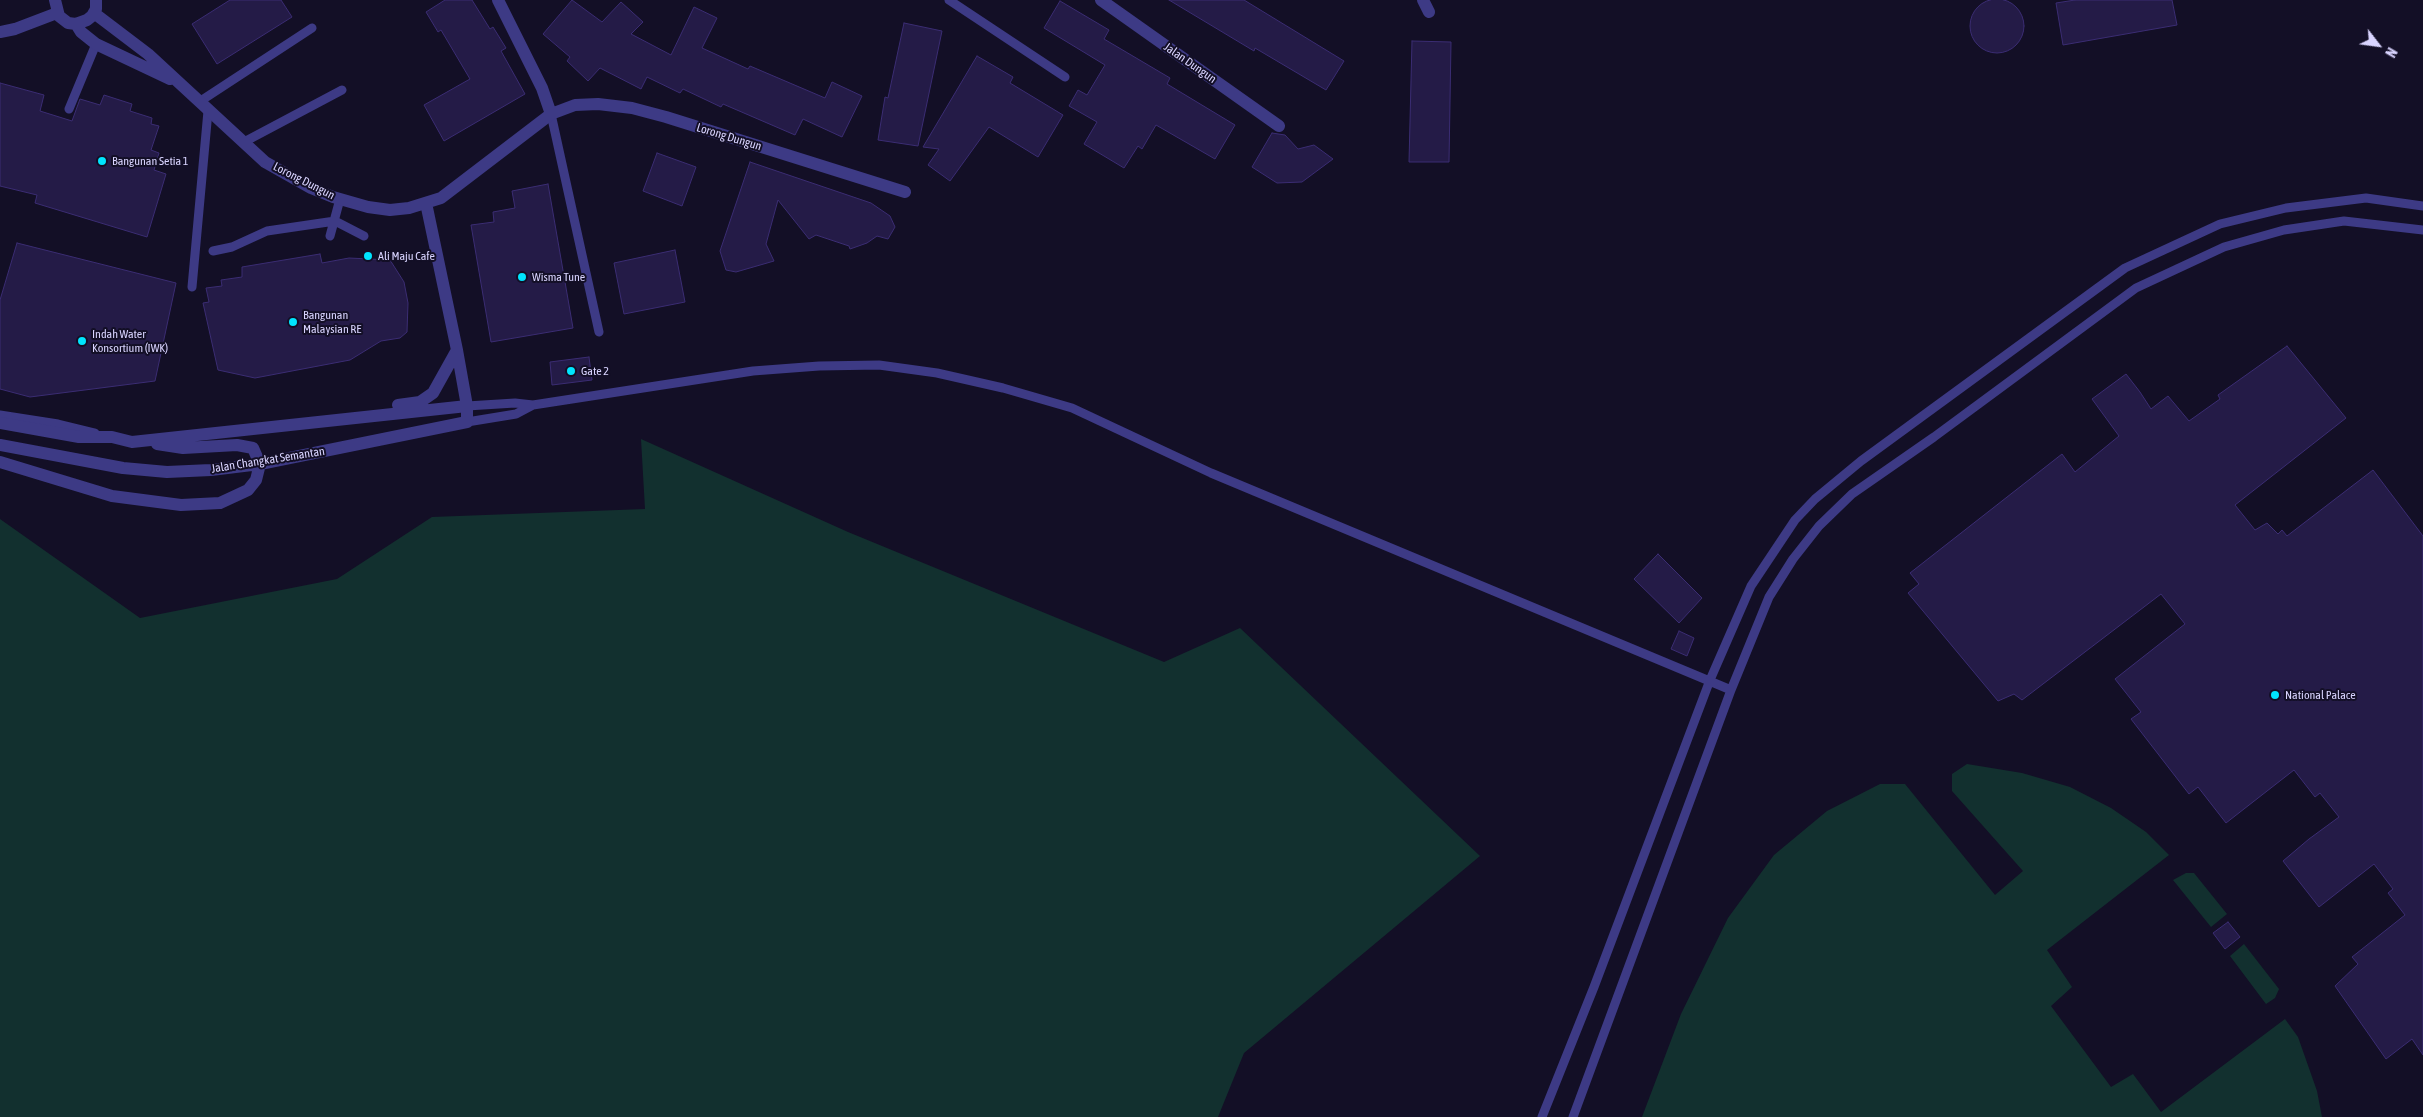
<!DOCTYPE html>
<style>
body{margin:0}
#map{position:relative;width:2423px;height:1117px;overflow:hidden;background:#130f26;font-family:"Asap Condensed",sans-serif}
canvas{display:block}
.north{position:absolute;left:2353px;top:20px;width:50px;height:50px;-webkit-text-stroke:4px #130f26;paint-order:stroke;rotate:120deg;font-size:14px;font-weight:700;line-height:20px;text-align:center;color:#d9d4ff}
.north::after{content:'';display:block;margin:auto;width:18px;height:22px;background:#d9d4ff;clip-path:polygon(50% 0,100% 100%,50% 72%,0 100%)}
</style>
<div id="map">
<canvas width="2423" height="1117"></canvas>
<div class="north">N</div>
</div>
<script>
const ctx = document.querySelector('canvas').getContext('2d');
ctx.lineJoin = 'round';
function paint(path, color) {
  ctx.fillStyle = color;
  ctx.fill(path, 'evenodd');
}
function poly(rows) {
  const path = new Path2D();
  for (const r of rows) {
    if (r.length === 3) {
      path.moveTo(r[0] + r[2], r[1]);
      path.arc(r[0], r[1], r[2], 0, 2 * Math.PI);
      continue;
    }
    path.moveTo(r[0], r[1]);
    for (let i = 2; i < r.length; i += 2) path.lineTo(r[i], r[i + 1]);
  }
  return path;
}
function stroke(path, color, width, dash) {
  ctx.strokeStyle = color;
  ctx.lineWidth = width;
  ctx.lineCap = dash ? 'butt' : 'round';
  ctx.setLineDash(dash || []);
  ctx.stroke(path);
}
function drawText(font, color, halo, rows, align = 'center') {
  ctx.font = font + ' "Asap Condensed",sans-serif';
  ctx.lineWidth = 4;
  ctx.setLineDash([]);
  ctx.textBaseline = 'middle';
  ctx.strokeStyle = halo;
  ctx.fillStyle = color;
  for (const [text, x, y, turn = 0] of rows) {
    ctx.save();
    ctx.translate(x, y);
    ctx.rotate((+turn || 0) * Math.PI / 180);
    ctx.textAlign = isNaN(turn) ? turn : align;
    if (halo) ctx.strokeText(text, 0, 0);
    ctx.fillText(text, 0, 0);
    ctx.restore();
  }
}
paint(poly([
 [641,439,848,532,1164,662,1240,628,1480,856,1244,1053,1218,1117,0,1117,0,519,140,618,337,579,432,517,645,509],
 [1967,764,2022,773,2070,787,2111,808,2146,832,2169,855,2047,950,2072,987,2051,1006,2111,1087,2133,1074,2161,1112,2285,1019,2298,1037,2317,1091,2322,1117,1642,1117,1681,1014,1728,918,1774,855,1827,811,1880,784,1905,784,1995,895,2023,871,1952,791,1952,774],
 [2186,873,2194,873,2227,914,2211,927,2173,880],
 [2244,944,2279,989,2275,998,2266,1004,2230,956]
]), '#12302f');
const building = poly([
 [1997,26,27],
 [230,0,281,0,292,17,217,64,192,24,230,0],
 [445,0,472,0,490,29,493,27,506,48,501,51,525,94,444,141,424,105,470,79,441,30,438,32,426,12,445,0],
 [572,0,602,22,621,2,643,22,631,34,671,55,694,7,717,18,702,48,748,69,750,66,825,98,832,82,862,96,842,137,803,119,795,135,723,104,721,107,683,89,680,93,647,77,641,89,600,68,588,81,567,61,570,57,543,34,572,0],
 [1169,0,1244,0,1344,61,1326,90,1255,48,1254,51,1169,0],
 [2075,0,2172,0,2177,25,2063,45,2056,3,2075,0],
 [1060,1,1109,30,1104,39,1170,78,1167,84,1235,125,1215,159,1156,125,1142,149,1138,146,1124,168,1084,144,1097,122,1069,106,1078,90,1087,95,1105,65,1044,28,1060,1],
 [904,23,942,31,918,146,878,140,885,97,888,98,904,23],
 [1412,41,1451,42,1449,162,1409,162,1412,41],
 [977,56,1013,77,1010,83,1063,115,1038,157,989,127,950,181,928,165,939,149,923,147,977,56],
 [0,83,44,95,40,111,72,121,80,99,100,105,104,95,132,104,130,111,152,118,151,124,159,126,151,150,159,153,154,170,166,174,147,237,35,203,37,195,0,186,0,83],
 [1272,133,1285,135,1298,149,1314,145,1333,159,1302,182,1277,183,1252,167,1272,133],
 [657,153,696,167,682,206,643,191,657,153],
 [750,162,871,203,890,216,895,227,888,239,877,236,867,243,850,249,849,246,816,235,809,239,778,200,766,244,774,261,736,272,726,270,720,251,750,162],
 [548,184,573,328,491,342,471,225,494,222,493,212,515,208,512,191,548,184],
 [17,243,176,283,155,381,30,397,0,389,0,300,17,243],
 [675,250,685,302,624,314,614,263,675,250],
 [320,254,322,263,349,258,390,260,404,282,408,303,407,332,400,338,381,341,350,360,255,378,218,370,203,303,209,302,206,288,222,286,221,280,242,277,242,267,320,254],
 [2287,346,2346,418,2235,505,2255,530,2267,523,2278,534,2282,530,2287,536,2373,470,2423,536,2423,1055,2412,1039,2386,1059,2335,986,2358,964,2352,957,2405,915,2388,893,2393,889,2374,864,2319,907,2283,861,2309,839,2339,817,2320,793,2315,797,2294,770,2226,823,2198,787,2189,794,2131,719,2141,712,2115,679,2185,624,2161,594,2022,700,2014,694,1998,701,1908,593,1919,584,1910,573,2062,454,2075,472,2119,436,2092,399,2126,374,2140,392,2151,409,2168,396,2189,421,2220,399,2218,395,2287,346],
 [589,357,592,380,552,385,550,362,589,357],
 [1658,554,1702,598,1679,623,1634,579,1658,554],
 [1679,631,1694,638,1687,656,1671,649,1679,631],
 [2228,922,2240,937,2225,949,2213,933,2228,922]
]);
paint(building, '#241b47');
stroke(building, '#3b2d73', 1);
stroke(poly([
 [949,0,1065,77],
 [199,102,312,28],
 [69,109,96,44],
 [551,114,599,332],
 [244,142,342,90],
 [330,236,340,199],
 [213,251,232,247,267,231,335,221,364,236],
 [192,287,208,111],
 [467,406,515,403,533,405,753,371,819,366,879,365,937,373,1003,388,1072,408,1211,473,1731,690],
 [0,415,58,424,95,433],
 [467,422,516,414,533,405],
 [1542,1117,1594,987,1710,680,1751,586,1795,520,1815,499,1861,461,2125,268,2220,224,2286,208,2366,198,2423,206],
 [1573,1117,1731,690,1769,597,1793,559,1819,526,1852,494,1934,437,2136,288,2224,247,2284,230,2344,221,2423,230]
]), '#3d3a85', 9);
stroke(poly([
 [55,0,59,16,68,23,76,24,87,20,92,16,96,9,96,0],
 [498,0,542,88,551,114],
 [1101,0,1279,126],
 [1423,0,1429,12],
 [94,13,148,54,265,162,311,188,333,197,368,207,390,210,409,208,441,198,551,114,575,105,598,104,632,108,666,117,905,192],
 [76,24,81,32,96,44,170,79],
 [0,32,15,29,57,13],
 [398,405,420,402,433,393,457,350],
 [0,423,79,437,112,437,132,442,467,406],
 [0,445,123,468,167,472,211,470,260,464,467,422,467,406,457,350,426,203],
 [0,462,112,496,181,505,220,503,248,490,256,480,260,464,253,448,237,445,183,448,157,444]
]), '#3d3a85', 12);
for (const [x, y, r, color] of [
 [102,161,5,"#00e5ff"],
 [368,256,5,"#00e5ff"],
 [522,277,5,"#00e5ff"],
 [293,322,5,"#00e5ff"],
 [82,341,5,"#00e5ff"],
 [571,371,5,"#00e5ff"],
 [2275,695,5,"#00e5ff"]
]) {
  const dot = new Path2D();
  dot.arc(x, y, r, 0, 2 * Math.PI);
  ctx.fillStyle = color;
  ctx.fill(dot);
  stroke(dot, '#130f26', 2);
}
drawText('12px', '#d9d4ff', '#130f26', [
 ["Jalan Dungun",1190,63,35],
 ["Lorong Dungun",729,137,17],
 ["Lorong Dungun",304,181,27],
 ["Jalan Changkat Semantan",268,460,-9]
]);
drawText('12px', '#d9d4ff', '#130f26', [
 ["Bangunan Setia 1",112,161],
 ["Ali Maju Cafe",378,256],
 ["Wisma Tune",532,277],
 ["Bangunan",303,315],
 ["Malaysian RE",303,329],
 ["Indah Water",92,334],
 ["Konsortium (IWK)",92,348],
 ["Gate 2",581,371],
 ["National Palace",2285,695]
], 'left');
</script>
